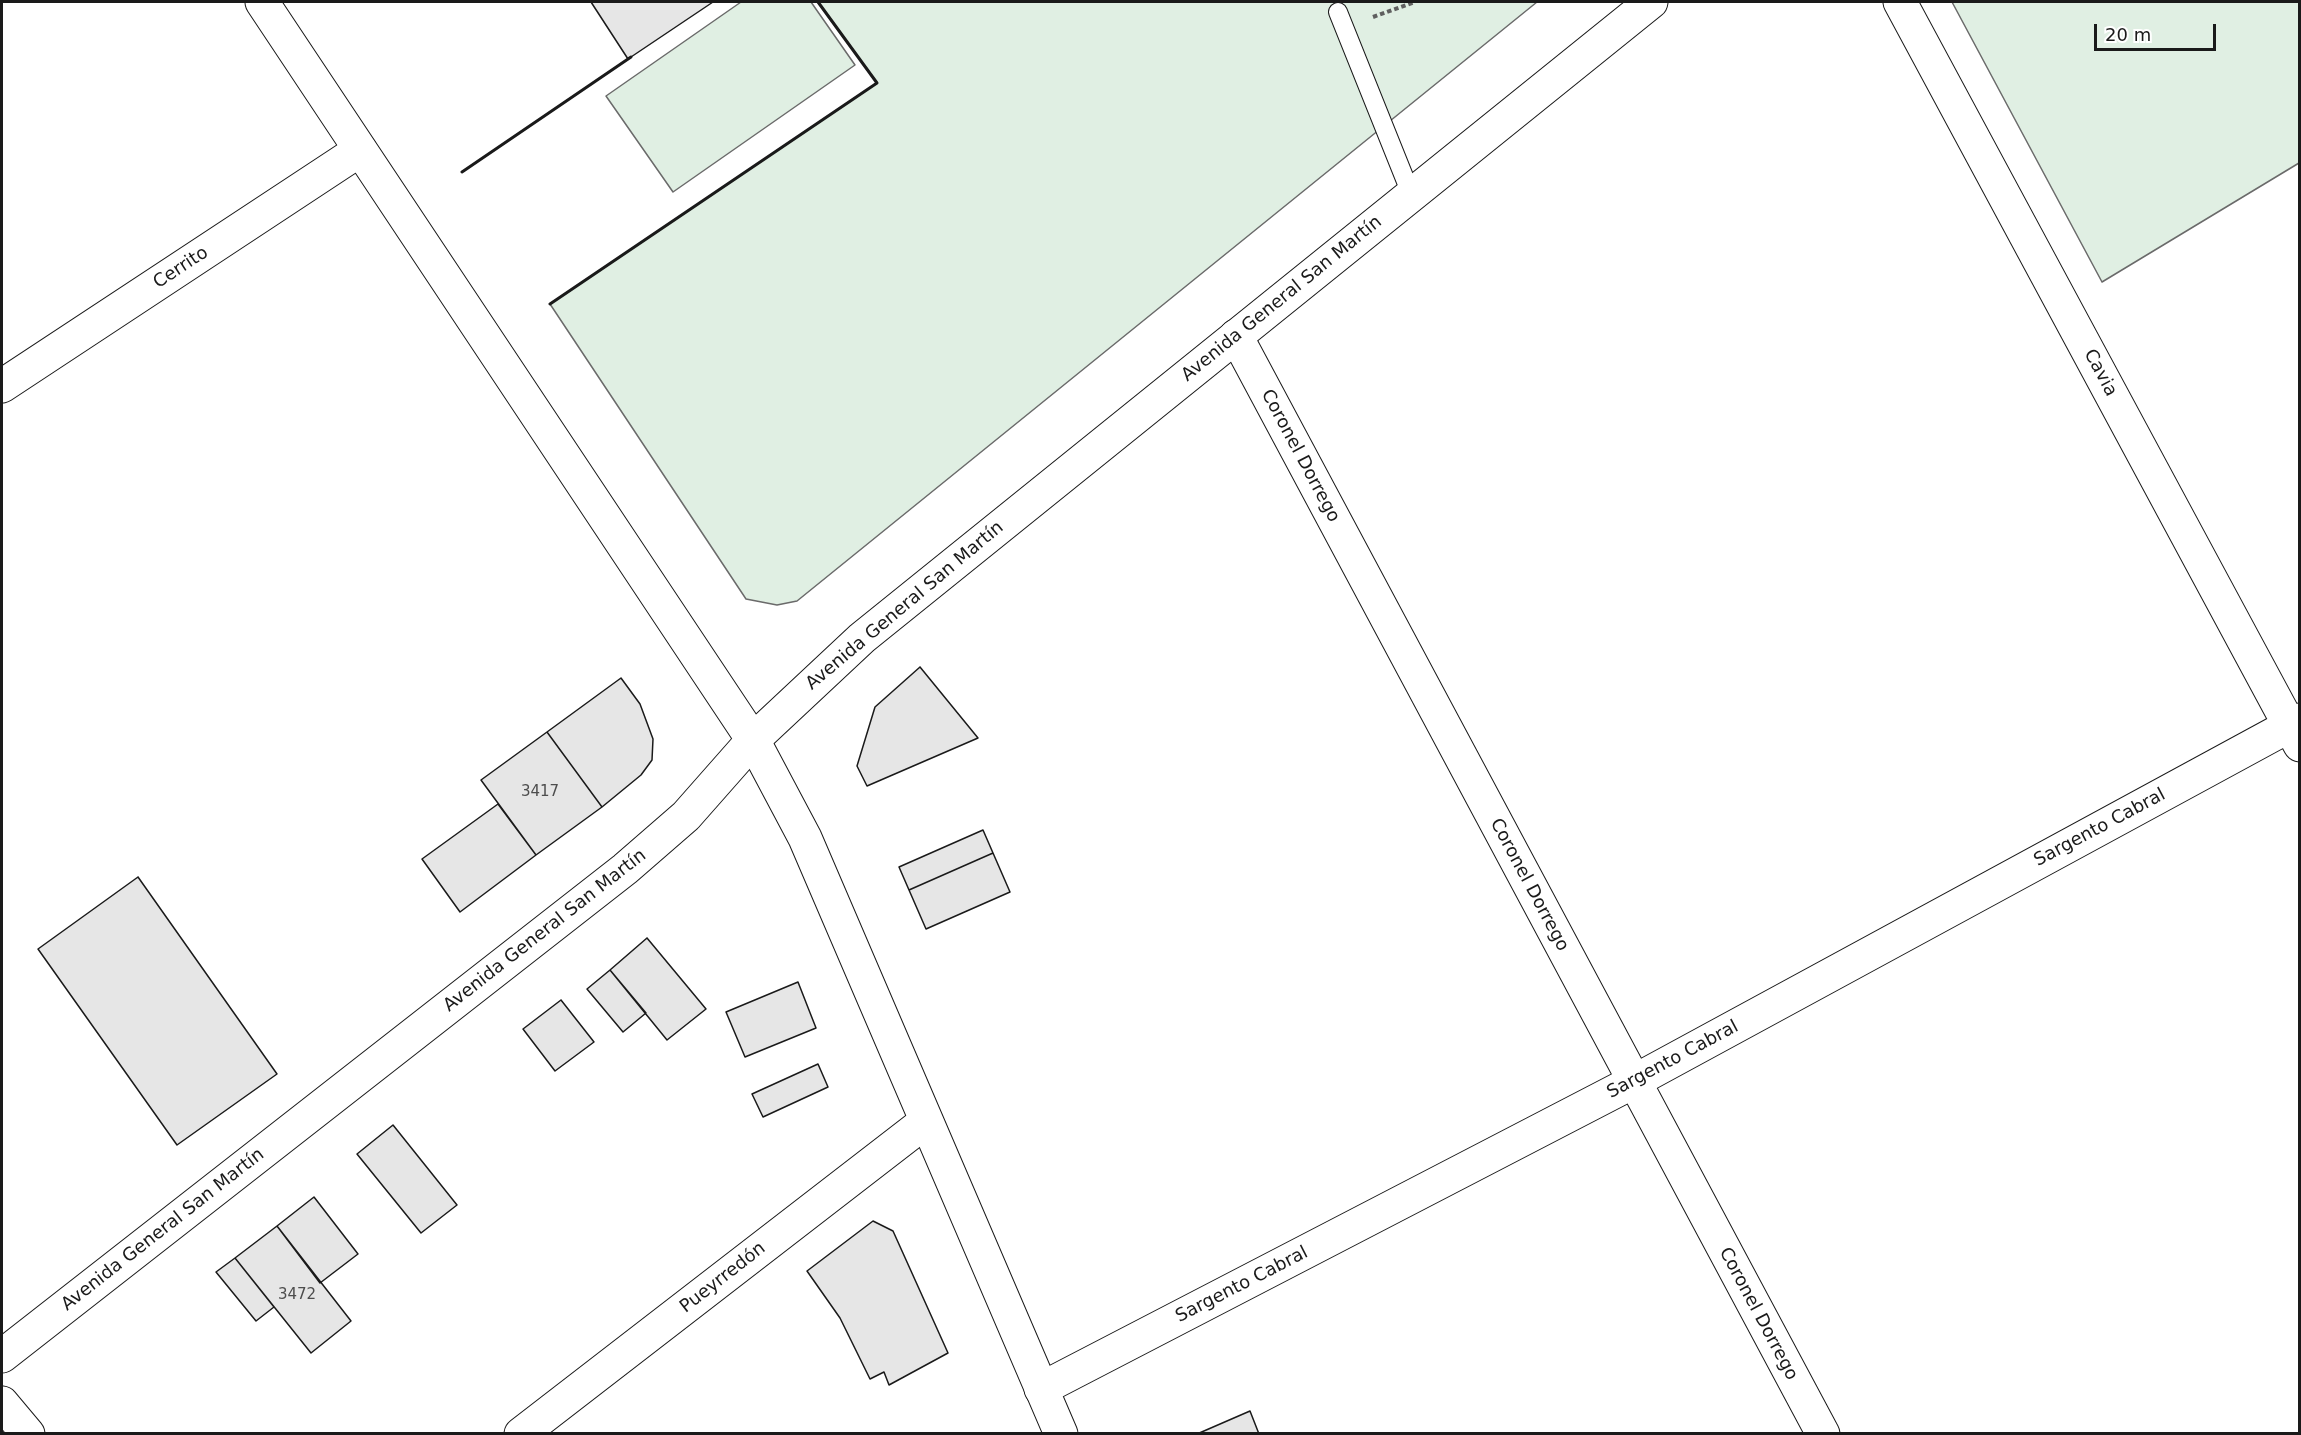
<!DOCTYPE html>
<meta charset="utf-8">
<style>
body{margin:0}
#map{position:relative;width:2301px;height:1435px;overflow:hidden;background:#fff;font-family:"DejaVu Sans",sans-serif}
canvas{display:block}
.frame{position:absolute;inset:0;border:3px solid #1a1a1a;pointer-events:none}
.scale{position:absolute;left:2094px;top:24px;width:122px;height:27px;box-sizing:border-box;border:3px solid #1a1a1a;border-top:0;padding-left:8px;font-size:18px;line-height:21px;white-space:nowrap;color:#1a1a1a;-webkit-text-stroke:4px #fff;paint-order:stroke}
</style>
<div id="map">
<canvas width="2301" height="1435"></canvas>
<div class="frame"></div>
<div class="scale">20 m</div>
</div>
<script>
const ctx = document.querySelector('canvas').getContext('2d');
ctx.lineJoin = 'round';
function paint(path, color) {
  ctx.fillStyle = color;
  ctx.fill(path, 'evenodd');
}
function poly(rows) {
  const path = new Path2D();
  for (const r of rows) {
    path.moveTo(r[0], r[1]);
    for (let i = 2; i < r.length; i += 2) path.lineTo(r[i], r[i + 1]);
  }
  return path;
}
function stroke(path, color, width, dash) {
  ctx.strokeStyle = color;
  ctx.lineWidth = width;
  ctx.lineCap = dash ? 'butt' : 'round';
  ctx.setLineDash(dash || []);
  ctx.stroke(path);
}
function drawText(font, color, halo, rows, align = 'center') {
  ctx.font = font + ' "DejaVu Sans",sans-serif';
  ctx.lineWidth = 4.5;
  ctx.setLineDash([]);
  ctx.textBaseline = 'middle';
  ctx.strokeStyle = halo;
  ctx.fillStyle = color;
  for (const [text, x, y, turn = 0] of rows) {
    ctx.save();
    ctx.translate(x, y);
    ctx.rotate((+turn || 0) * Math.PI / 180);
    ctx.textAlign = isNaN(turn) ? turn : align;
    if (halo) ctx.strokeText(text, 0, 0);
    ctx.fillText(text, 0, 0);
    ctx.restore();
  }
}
const green = poly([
 [741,2,811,2,855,65,673,192,606,96,741,2],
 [818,2,1537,2,797,601,777,605,746,599,550,304,877,83,818,2],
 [1952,2,2299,2,2299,163,2102,282,1952,2]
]);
paint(green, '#e0efe3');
stroke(green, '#6a6a6a', 1.5);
const building = poly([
 [591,2,713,2,628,59,591,2],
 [920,667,978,738,867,786,857,766,875,707,920,667],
 [621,678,640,704,653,739,652,760,641,775,602,807,547,732,621,678],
 [547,732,602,807,536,855,481,780,547,732],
 [498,804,536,855,460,912,422,859,498,804],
 [983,830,993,853,909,890,899,867,983,830],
 [993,853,1010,892,926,929,909,890,993,853],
 [138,877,277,1074,177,1145,38,949,138,877],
 [647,938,706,1009,667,1040,610,970,647,938],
 [610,970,646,1013,623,1032,587,989,610,970],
 [798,982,816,1028,745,1057,726,1012,798,982],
 [561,1000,594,1042,555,1071,523,1029,561,1000],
 [818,1064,828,1087,763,1117,752,1094,818,1064],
 [393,1125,457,1205,421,1233,357,1154,393,1125],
 [314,1197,358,1254,320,1283,277,1226,314,1197],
 [873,1221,893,1231,948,1353,889,1385,884,1372,870,1379,840,1318,807,1271,873,1221],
 [277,1226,351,1321,311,1353,235,1258,277,1226],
 [235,1258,274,1307,256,1321,216,1272,235,1258],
 [1250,1411,1259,1434,1197,1434,1250,1411]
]);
paint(building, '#e6e6e6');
stroke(building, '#1a1a1a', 1.5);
const service = poly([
 [1338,12,1411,194]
]);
const minor = poly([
 [1900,2,2300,745],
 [1236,336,1823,1434],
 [2,386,360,150],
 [1041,1389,1633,1082,2300,720],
 [2,1403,28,1434],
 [521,1434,925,1122]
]);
const secondary = poly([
 [2,1356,625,869,686,816,753,740,862,638,1651,2]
]);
const trunk = poly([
 [262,2,753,740,805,838,1061,1434]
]);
stroke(service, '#1a1a1a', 20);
stroke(minor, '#1a1a1a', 35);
stroke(secondary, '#1a1a1a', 35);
stroke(trunk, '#1a1a1a', 35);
stroke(poly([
 [1373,17,1415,2]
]), '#5f5f5f', 4, [4.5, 3]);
stroke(service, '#fff', 18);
stroke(minor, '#fff', 33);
stroke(secondary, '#fff', 33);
stroke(trunk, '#fff', 33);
stroke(poly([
 [462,172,631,57],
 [550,304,877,83,818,2]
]), '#1a1a1a', 3);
drawText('15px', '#4d4d4d', null, [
 ["3417",540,792],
 ["3472",297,1295]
]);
drawText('18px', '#1a1a1a', '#fff', [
 ["Cerrito",181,268,-33],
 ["Avenida General San Martín",1282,299,-39],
 ["Cavia",2100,373,62],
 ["Coronel Dorrego",1300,456,62],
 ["Avenida General San Martín",905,606,-40],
 ["Sargento Cabral",2100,828,-28],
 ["Coronel Dorrego",1529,885,62],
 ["Avenida General San Martín",545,931,-38],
 ["Sargento Cabral",1673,1060,-28],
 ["Avenida General San Martín",163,1230,-38],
 ["Pueyrredón",723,1278,-38],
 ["Sargento Cabral",1242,1285,-27],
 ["Coronel Dorrego",1758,1314,62]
]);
</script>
